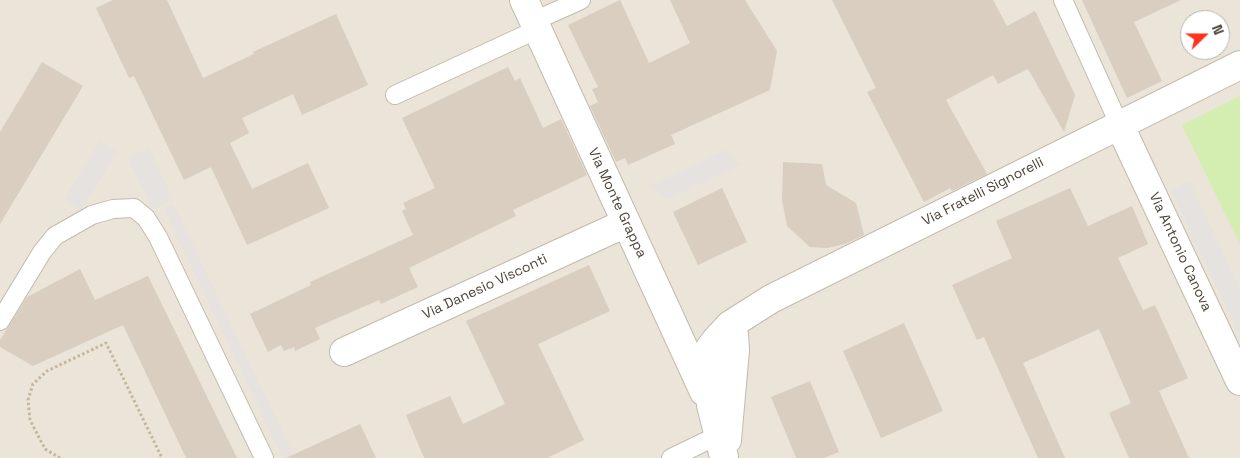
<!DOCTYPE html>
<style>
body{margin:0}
#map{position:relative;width:1240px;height:458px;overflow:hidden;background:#f6f2eb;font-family:"Space Grotesk",sans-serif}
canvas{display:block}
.north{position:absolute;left:1180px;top:10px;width:50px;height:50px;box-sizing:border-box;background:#fff;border:1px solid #b7b4af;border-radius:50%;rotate:68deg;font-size:14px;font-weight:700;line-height:20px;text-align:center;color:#4b4337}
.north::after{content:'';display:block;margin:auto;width:18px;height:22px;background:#ff3319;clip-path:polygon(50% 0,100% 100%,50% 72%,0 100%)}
</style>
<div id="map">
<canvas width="1240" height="458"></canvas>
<div class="north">N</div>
</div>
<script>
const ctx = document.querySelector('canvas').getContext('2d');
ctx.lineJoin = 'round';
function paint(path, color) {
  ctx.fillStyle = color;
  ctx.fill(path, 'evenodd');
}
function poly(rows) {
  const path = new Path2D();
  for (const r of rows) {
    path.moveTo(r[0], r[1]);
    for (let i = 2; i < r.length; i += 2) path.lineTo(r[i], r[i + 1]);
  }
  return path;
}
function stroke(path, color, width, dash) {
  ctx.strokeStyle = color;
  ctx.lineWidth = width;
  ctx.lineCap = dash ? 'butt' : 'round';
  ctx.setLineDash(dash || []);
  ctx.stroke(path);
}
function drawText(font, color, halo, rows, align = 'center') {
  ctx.font = font + ' "Space Grotesk",sans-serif';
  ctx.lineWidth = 4;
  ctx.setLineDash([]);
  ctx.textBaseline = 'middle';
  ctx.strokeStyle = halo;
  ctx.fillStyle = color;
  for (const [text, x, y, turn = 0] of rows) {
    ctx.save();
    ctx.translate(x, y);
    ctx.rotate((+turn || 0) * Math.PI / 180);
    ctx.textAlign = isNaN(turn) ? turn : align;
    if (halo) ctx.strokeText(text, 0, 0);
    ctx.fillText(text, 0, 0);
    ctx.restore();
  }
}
paint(poly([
 [0,0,1240,0,1240,458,0,458],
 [1190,20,1220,20,1220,50,1190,50]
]), '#ebe4d8');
paint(poly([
 [1240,96,1240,244,1182,125]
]), '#d4edb1');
paint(poly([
 [100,141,117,152,81,210,64,200],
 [149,148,173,200,153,209,128,158],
 [725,150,741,165,667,199,649,186],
 [1189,181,1240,289,1240,335,1171,190],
 [173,204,295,458,283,458,164,209]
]), '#e5e2df');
paint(poly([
 [113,0,167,0,203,78,254,54,253,52,336,14,368,85,302,115,293,94,242,118,249,133,230,143,252,189,308,163,329,208,247,245,211,167,184,180,134,76,129,78,96,8],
 [620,0,649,63,690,43,670,0,745,0,777,51,770,90,671,135,675,144,628,165,625,158,616,162,590,106,598,102,592,89,598,87,568,25],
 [832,0,993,0,1007,26,1035,11,1075,95,1064,132,1028,69,998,84,993,75,946,100,987,174,952,191,950,188,924,202,867,92,876,88],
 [1082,0,1181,0,1134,22,1162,81,1127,98],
 [42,62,83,86,0,224,0,132],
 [508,67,515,81,520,78,543,128,561,119,587,175,513,210,516,216,409,268,418,287,381,304,379,300,315,328,320,339,295,351,294,347,284,351,281,345,268,352,250,314,311,285,310,282,413,235,402,211,406,209,403,203,435,188,402,118],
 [783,162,822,164,826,185,856,203,864,235,845,244,827,248,810,247,787,226,782,200],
 [722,188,747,242,698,265,673,212],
 [1070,188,1088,226,1132,206,1148,244,1118,258,1143,310,1155,305,1188,378,1159,391,1189,458,1129,458,1109,413,1131,403,1099,329,1023,363,1065,458,1038,458,984,337,977,340,952,285,1012,258,996,221],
 [589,265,610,311,538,344,584,440,547,458,424,458,406,415,450,396,463,424,505,404,466,321],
 [80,269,95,300,148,276,237,458,186,458,123,325,33,366,0,347,0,340,27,297],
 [904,323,943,411,881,438,843,351],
 [810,381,839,452,824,458,796,458,771,397],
 [360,424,376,458,286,458]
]), '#d9cebf');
const lane = poly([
 [1063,0,1119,124],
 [534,21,581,0],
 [395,95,538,29],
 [0,321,42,252,55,236,92,215,113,209,134,208,146,218,158,237,264,458],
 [671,458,727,431]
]);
const street = poly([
 [524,0,704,392],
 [1119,124,1240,381],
 [344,352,626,223],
 [727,440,735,350,734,335,730,325],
 [724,457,711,405,708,356,710,348,716,340,730,325,771,299,1240,65]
]);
stroke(lane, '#c3baac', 20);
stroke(street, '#c3baac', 30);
stroke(poly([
 [60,458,45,449,30,420,28,400,33,384,47,371,106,343,162,458]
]), '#c6b69c', 3, [2.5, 2.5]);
stroke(lane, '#fff', 18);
stroke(street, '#fff', 28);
drawText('14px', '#4b4337', '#fff', [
 ["Via Fratelli Signorelli",983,192,-27],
 ["Via Monte Grappa",617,203,65],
 ["Via Antonio Canova",1180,252,65],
 ["Via Danesio Visconti",485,287,-25]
]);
</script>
